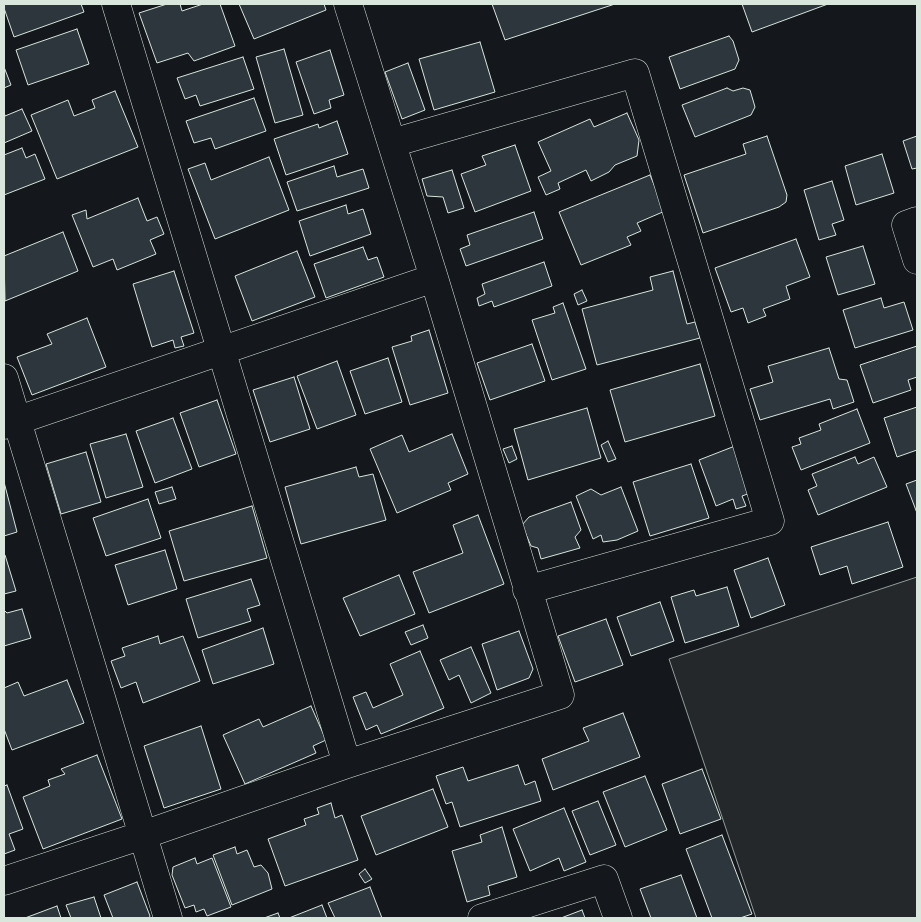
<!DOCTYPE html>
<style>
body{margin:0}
#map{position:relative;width:921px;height:922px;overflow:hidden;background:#14181c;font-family:Karla,sans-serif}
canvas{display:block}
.frame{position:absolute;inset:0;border:5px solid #d8e6dc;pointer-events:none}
</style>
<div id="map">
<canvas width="921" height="922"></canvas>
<div class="frame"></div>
</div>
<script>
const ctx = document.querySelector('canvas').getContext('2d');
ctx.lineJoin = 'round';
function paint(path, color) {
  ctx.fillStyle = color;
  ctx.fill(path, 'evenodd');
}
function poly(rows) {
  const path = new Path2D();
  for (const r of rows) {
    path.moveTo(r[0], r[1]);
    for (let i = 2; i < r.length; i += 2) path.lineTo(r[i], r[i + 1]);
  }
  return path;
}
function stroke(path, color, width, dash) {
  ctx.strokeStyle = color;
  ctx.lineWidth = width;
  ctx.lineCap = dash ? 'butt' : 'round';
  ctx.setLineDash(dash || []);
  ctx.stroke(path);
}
const parking = poly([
 [917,577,917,918,756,918,669,659,917,577]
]);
paint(parking, '#24282b');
stroke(parking, '#939e99', 1);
const building = poly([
 [4,4,81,4,84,12,14,37,4,8,4,4],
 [167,4,180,4,182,11,203,4,220,4,235,46,194,61,188,53,157,63,139,13,167,4],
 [239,4,324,4,326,10,254,39,239,4],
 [492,4,615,4,505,40,492,4],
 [742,4,828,4,752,32,742,4],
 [77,29,89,64,28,85,16,50,77,29],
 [729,36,733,41,739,60,735,69,680,89,669,57,729,36],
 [480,42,495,92,434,110,419,59,480,42],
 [284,49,303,115,275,123,256,57,284,49],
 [330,50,344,95,329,100,331,108,314,114,296,62,330,50],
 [243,57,254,89,200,106,196,95,185,99,177,78,243,57],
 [408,63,425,110,402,119,385,72,408,63],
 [4,67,11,85,4,88,4,67],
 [727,88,733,91,743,88,750,90,755,107,751,115,695,137,682,105,727,88],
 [115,91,138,147,57,179,31,115,68,100,74,116,95,108,92,100,115,91],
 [254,98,266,131,215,149,211,138,194,143,186,121,254,98],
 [22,109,32,131,4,143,4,112,5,116,22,109],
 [627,113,639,140,637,156,615,165,609,172,591,181,586,170,558,183,560,189,546,195,538,177,551,171,538,142,590,119,594,127,627,113],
 [337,121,348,154,286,175,274,139,318,124,319,128,337,121],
 [767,136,787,195,786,202,779,207,703,233,684,175,746,154,743,144,767,136],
 [917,136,917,168,912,169,903,141,917,136],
 [515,145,531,191,475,212,461,174,486,165,482,156,515,145],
 [22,148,26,158,35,154,45,179,4,195,4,155,22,148],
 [882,154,894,193,856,205,845,166,882,154],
 [269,157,289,210,215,239,188,169,205,163,211,180,269,157],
 [334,166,337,177,363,169,369,188,297,211,287,182,334,166],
 [452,170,464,208,448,213,443,197,427,196,422,179,452,170],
 [650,175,665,211,637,223,641,231,627,237,631,245,581,265,559,212,650,175],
 [832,181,844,220,832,224,836,235,819,240,804,190,832,181],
 [138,198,147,221,157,217,164,234,150,240,156,254,117,270,113,259,93,267,72,215,86,210,87,219,138,198],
 [346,205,348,214,363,209,371,234,310,256,299,221,346,205],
 [534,212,543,239,466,266,460,249,470,245,467,235,534,212],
 [63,232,78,271,5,301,4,256,63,232],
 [796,239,810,277,786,286,790,299,763,309,766,316,748,323,743,308,731,312,715,268,796,239],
 [863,246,875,284,838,295,826,257,863,246],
 [363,247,368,260,377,257,384,277,326,298,314,264,363,247],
 [297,251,315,297,252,321,235,276,297,251],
 [544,262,552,286,494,307,492,301,479,306,477,298,485,294,482,284,544,262],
 [174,271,194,333,181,337,184,346,175,348,173,340,152,347,133,284,174,271],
 [673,271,687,324,695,322,700,338,597,365,582,309,653,290,650,277,673,271],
 [582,290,587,301,578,305,574,294,582,290],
 [881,298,884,308,904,302,913,330,855,348,843,310,881,298],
 [563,303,586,369,552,380,532,320,555,313,553,307,563,303],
 [87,318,106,367,32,395,17,357,52,344,47,334,87,318],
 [429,330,448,393,410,405,392,347,412,341,411,336,429,330],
 [532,344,545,381,490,400,477,363,532,344],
 [917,346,917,377,908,380,911,390,873,403,860,365,917,346],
 [829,348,839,379,847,380,854,402,833,409,830,399,760,420,750,389,773,382,768,366,829,348],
 [388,358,402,402,365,414,350,371,388,358],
 [337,361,356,415,317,429,297,376,337,361],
 [700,364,715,416,625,442,610,390,700,364],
 [294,377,310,429,270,442,253,390,294,377],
 [217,400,236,454,199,467,180,413,217,400],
 [917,407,917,450,897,457,884,418,917,407],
 [587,408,601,458,528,480,514,429,587,408],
 [857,409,870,443,801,470,792,447,801,444,799,438,821,430,819,424,857,409],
 [173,418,192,469,155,483,136,431,173,418],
 [126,434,143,487,106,498,90,444,126,434],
 [452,434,468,474,448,483,451,490,397,513,370,449,402,435,409,452,452,434],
 [608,441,616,459,608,462,601,445,608,441],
 [512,446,517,459,509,463,503,449,512,446],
 [735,446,753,492,742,496,746,506,736,509,733,499,716,506,699,460,735,446],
 [86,452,101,502,61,514,46,464,86,452],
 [855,457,858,464,874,457,887,487,818,515,808,490,817,486,812,474,855,457],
 [691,464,709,518,650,536,633,482,691,464],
 [356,467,359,477,373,474,386,520,301,544,285,487,356,467],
 [917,480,917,513,906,484,917,480],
 [4,482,17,532,4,536,4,482],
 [172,487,176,499,159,504,155,492,172,487],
 [621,487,638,531,617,540,603,542,601,535,593,539,576,496,591,489,601,495,621,487],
 [148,499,161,538,106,556,93,518,148,499],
 [571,502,581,530,575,537,580,548,541,559,538,548,531,546,522,525,529,517,571,502],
 [252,506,267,558,184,581,169,531,252,506],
 [478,515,504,584,429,613,413,572,463,553,453,525,478,515],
 [888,522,903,567,852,584,847,566,820,575,811,547,888,522],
 [165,550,177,589,128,605,115,565,165,550],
 [4,555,5,555,16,591,4,594,4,555],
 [768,558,785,605,751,618,734,570,768,558],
 [399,575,415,614,360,636,343,598,399,575],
 [251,579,260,605,247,609,251,621,198,638,186,599,251,579],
 [727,587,739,626,685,643,671,597,694,590,696,596,727,587],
 [660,602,674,641,631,656,617,617,660,602],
 [22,609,31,638,4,646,4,610,7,613,22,609],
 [606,619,623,665,575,682,558,636,606,619],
 [423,625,428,638,411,645,405,632,423,625],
 [263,628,274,664,213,684,202,650,263,628],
 [519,631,533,669,529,678,497,690,482,644,519,631],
 [158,636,160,644,183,636,200,681,143,703,136,682,121,688,111,661,125,656,122,648,158,636],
 [471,647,491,693,471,703,459,675,449,680,440,660,471,647],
 [420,651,444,708,381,734,377,725,366,730,353,697,366,692,373,708,403,695,390,664,420,651],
 [67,680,84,723,12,750,4,729,4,688,18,682,24,696,67,680],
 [311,706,326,740,313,746,316,753,245,784,223,735,259,719,263,727,311,706],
 [623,713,640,757,553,790,542,759,589,741,583,728,623,713],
 [201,726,221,789,164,808,144,746,201,726],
 [97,755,122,819,43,849,23,797,50,786,48,780,65,774,61,769,97,755],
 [518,765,525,785,535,781,541,801,460,827,452,802,446,804,436,776,463,767,468,781,518,765],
 [702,769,721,819,680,834,662,784,702,769],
 [645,776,667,830,625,847,603,792,645,776],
 [7,785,23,829,9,834,15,850,4,854,4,786,7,785],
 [433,789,448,827,376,855,361,816,433,789],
 [598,801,616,845,590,855,572,811,598,801],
 [331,803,335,818,342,815,358,860,285,886,268,839,306,825,304,819,319,814,317,808,331,803],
 [564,808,586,862,564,871,559,858,530,871,513,829,564,808],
 [502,827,517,877,488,886,490,895,467,902,452,851,482,842,480,835,502,827],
 [722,835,752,914,740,918,712,918,686,849,722,835],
 [235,847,237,854,247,850,254,867,261,865,268,873,272,889,232,905,213,855,235,847],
 [195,858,197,864,212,858,231,907,207,916,204,909,196,912,194,905,185,908,172,875,173,867,195,858],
 [365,869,372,879,365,883,359,874,365,869],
 [681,875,697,918,651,918,640,889,681,875],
 [137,882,150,916,149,918,113,918,104,895,137,882],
 [370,887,382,918,335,918,328,903,370,887],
 [94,897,101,918,71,918,66,905,94,897],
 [322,905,327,918,289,918,322,905],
 [57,906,61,918,25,918,57,906],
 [582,910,585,918,561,918,582,910],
 [278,913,280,918,264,918,278,913]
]);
paint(building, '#2c363c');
stroke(building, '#d8e6dc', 1);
const minor = poly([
 [116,4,347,764],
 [392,143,635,73,770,521,527,590],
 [917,221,906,225,917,260],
 [4,378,168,918],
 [4,425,434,278],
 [4,881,143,835,347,764,560,695,434,278,348,4],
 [482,918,604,879,618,918]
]);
stroke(minor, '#d8e6dc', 29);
stroke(minor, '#14181c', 28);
</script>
